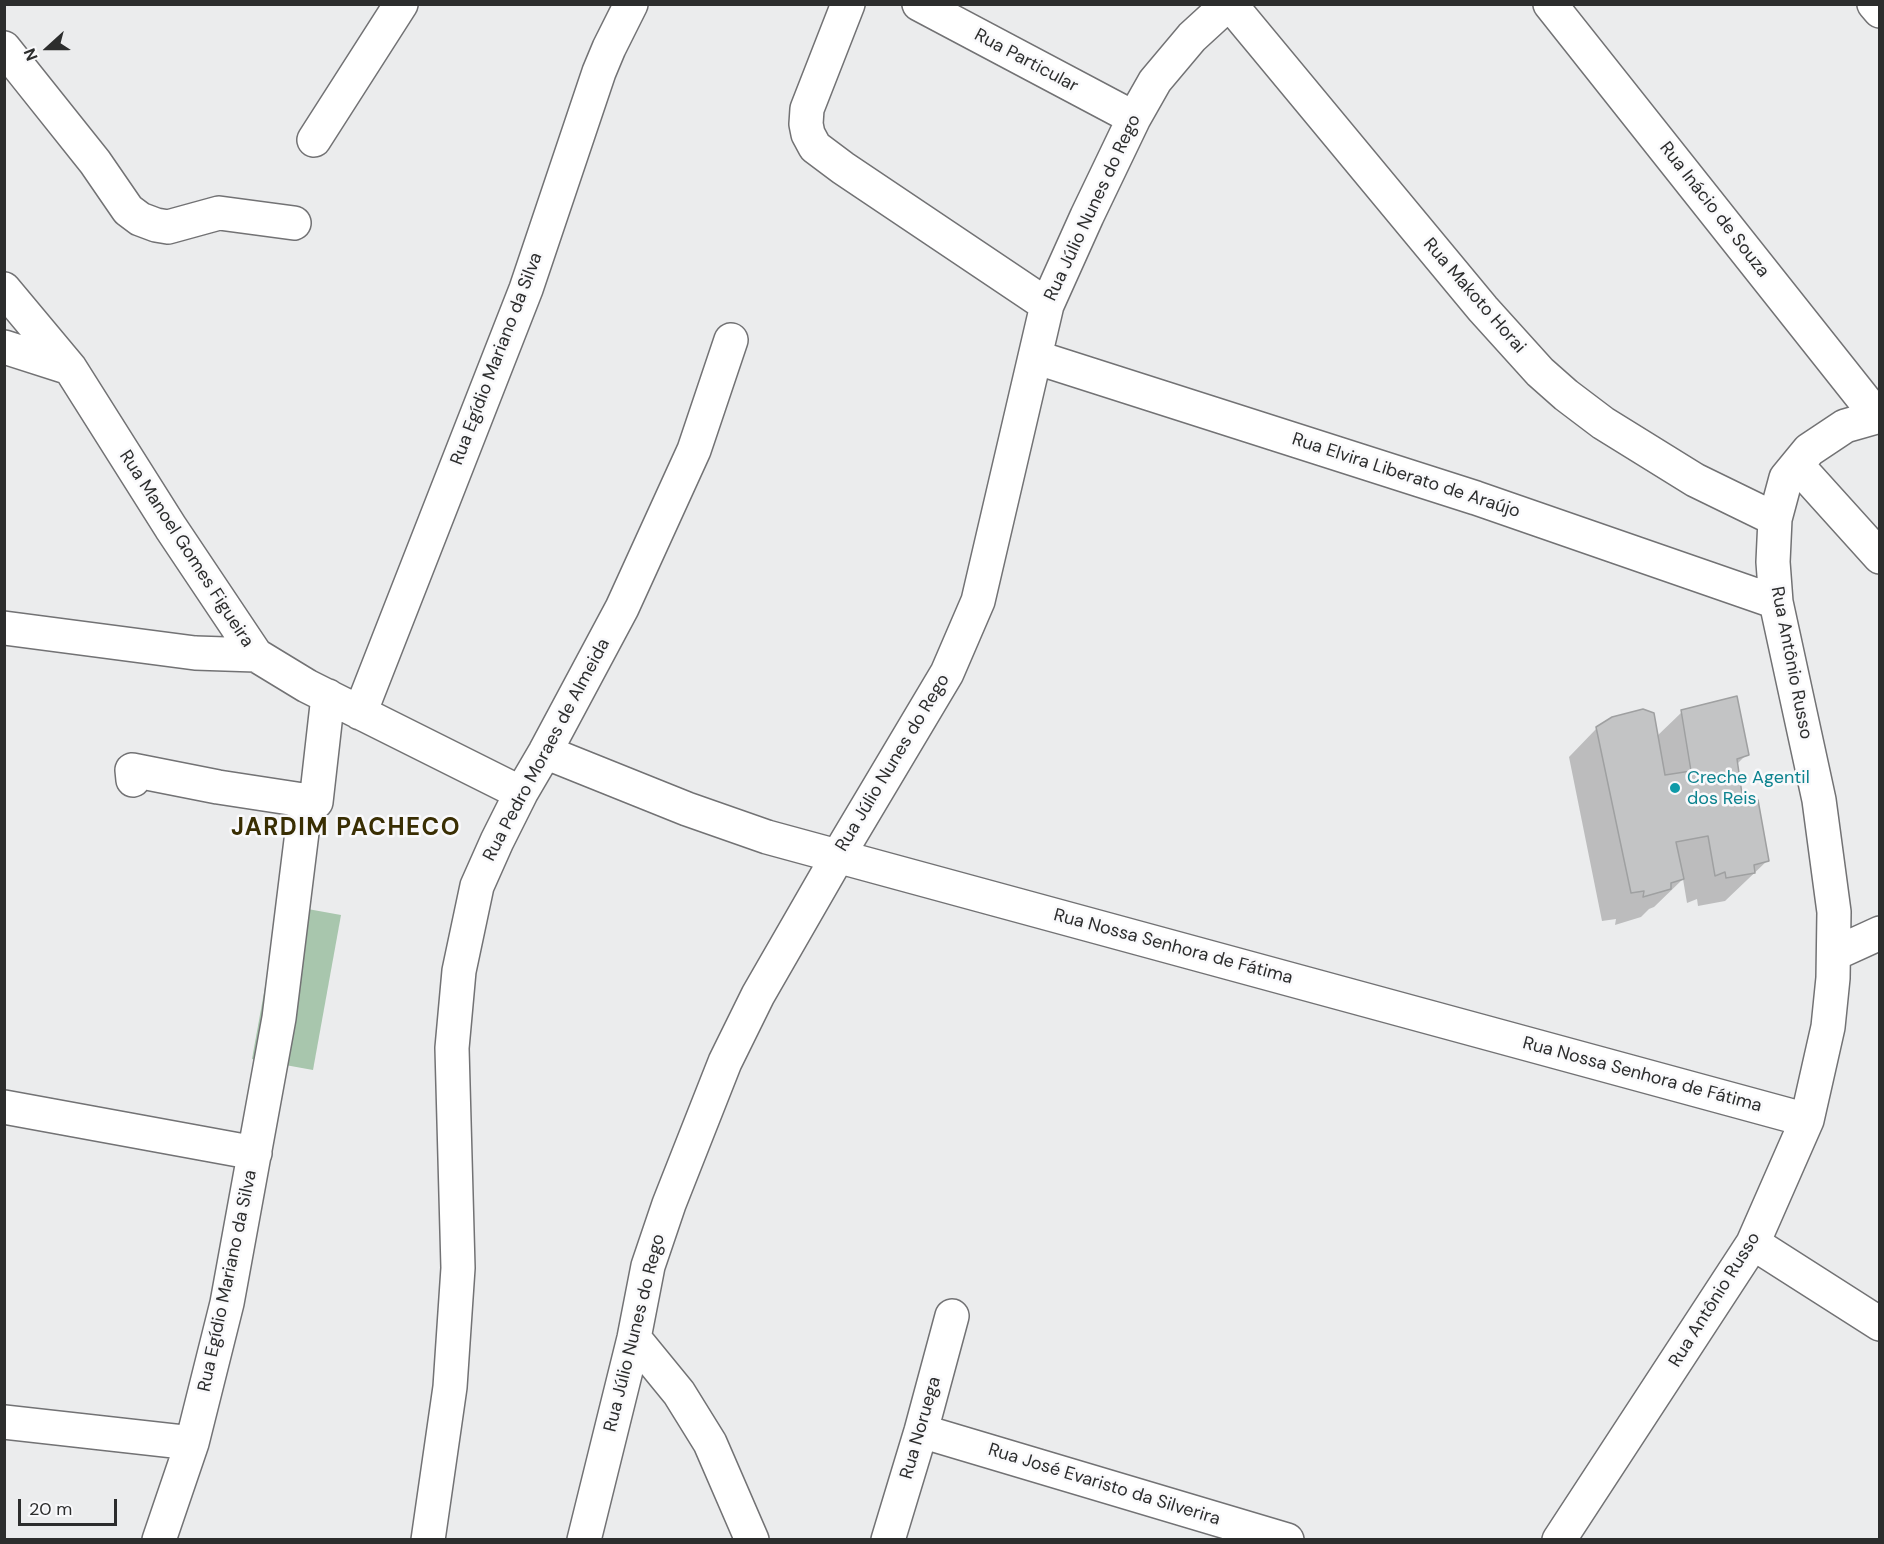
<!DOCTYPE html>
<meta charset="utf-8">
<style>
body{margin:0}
#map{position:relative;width:1884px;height:1544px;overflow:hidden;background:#ebeced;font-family:"DM Sans",sans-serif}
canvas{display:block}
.frame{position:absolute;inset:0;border:6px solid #2c2d2d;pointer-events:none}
.north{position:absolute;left:18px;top:18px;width:60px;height:60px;-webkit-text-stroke:4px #f9f9fb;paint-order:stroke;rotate:249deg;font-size:16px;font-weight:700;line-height:24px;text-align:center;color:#2c2d2d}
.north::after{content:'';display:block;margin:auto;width:21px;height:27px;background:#2c2d2d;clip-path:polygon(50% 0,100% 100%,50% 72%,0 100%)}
.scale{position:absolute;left:18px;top:1499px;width:99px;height:27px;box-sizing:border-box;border:3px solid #2c2d2d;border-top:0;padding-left:8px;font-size:18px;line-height:21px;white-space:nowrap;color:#2c2d2d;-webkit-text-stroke:4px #f9f9fb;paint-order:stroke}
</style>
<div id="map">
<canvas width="1884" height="1544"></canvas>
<div class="frame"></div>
<div class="north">N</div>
<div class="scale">20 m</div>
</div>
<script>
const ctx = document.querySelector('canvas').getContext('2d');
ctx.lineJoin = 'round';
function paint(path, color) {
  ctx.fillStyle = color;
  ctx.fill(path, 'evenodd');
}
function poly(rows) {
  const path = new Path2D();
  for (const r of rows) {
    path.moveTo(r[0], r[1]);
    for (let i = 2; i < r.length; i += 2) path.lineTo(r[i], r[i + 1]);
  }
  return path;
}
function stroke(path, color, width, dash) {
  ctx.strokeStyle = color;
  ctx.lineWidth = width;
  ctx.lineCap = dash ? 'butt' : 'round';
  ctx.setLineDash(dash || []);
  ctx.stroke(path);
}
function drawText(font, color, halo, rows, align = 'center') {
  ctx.font = font + ' "DM Sans",sans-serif';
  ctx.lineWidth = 5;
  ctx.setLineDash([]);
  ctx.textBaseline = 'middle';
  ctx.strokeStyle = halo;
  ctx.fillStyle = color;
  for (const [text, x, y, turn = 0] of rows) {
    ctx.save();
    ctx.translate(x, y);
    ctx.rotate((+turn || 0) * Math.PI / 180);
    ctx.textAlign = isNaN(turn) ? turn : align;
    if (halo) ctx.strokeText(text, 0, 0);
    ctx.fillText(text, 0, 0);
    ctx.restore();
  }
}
paint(poly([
 [280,904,341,915,313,1070,252,1059]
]), '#a8c6ad');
paint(poly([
 [1682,712,1747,754,1737,764,1742,802,1768,860,1725,901,1698,906,1697,899,1687,903,1683,879,1654,907,1649,909,1641,917,1615,925,1616,919,1602,921,1569,757,1597,728,1656,737]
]), '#0003');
const building = poly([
 [1737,696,1749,755,1737,759,1743,801,1758,800,1769,861,1754,865,1755,873,1726,878,1725,872,1715,876,1708,836,1676,842,1684,879,1671,883,1671,889,1643,897,1644,891,1631,893,1596,727,1612,717,1643,709,1654,713,1665,775,1691,771,1681,710,1737,696]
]);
paint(building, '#c3c4c5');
stroke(building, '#9fa0a1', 1.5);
const minor = poly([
 [848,4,807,109,806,124,808,134,815,147,843,168,1047,305],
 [919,4,1134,118],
 [1230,4,1483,309,1540,372,1566,395,1603,423,1695,480,1775,519],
 [1550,4,1877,416],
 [1874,4,1880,11],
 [4,48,95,162,128,210,140,219,156,225,168,227,219,213,294,223],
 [314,140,401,4],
 [4,289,70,368,171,528,256,655,307,686,521,793],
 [4,347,70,368],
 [1035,357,1476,498,1776,602],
 [1797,465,1880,557],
 [4,628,195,653,256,655],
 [360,713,526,289,599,72,609,48,631,4],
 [545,752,687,809,767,837,1807,1120],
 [133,780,132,770,218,787,316,802,328,696],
 [1834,954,1880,933],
 [4,1107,255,1153],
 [1753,1243,1880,1324],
 [634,1338,679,1393,710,1443,752,1540],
 [4,1422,192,1443],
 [921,1431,1287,1540],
 [159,1540,192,1443,227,1303,279,1018,306,800],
 [428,1540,450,1387,458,1268,452,1048,459,971,477,886,497,841,521,793,545,752,622,608,694,450,731,340],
 [584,1540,634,1338,648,1266,669,1204,725,1062,758,995,838,856,947,673,978,601,1047,305,1087,216,1134,118,1155,81,1192,37,1228,4],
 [888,1540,921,1431,952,1316],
 [1559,1540,1753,1243,1807,1120,1828,1027,1833,978,1834,912,1819,800,1776,602,1773,562,1775,519,1786,478,1809,450,1845,426,1880,416]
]);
stroke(minor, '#727274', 36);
stroke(minor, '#fff', 33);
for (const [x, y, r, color] of [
 [1675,788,6,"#0f9aa8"]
]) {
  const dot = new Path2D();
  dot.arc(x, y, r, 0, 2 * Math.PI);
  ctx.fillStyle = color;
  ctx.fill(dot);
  stroke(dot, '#f9f9fb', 2);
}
drawText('18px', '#2c2d2d', '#f9f9fb', [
 ["Rua Particular",1026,61,28],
 ["Rua Júlio Nunes do Rego",1093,208,-65],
 ["Rua Inácio de Souza",1714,210,52],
 ["Rua Makoto Horai",1474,296,49],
 ["Rua Egídio Mariano da Silva",497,359,-69],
 ["Rua Elvira Liberato de Araújo",1406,476,18],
 ["Rua Manoel Gomes Figueira",186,549,57],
 ["Rua Antônio Russo",1791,663,79],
 ["Rua Pedro Moraes de Almeida",547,750,-62],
 ["Rua Júlio Nunes do Rego",893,763,-59],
 ["Rua Nossa Senhora de Fátima",1173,947,15],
 ["Rua Nossa Senhora de Fátima",1642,1075,15],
 ["Rua Egídio Mariano da Silva",228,1281,-78],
 ["Rua Antônio Russo",1715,1300,-58],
 ["Rua Júlio Nunes do Rego",635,1333,-76],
 ["Rua Noruega",921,1428,-74],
 ["Rua José Evaristo da Silverira",1104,1485,17]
]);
drawText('18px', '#0d838f', '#f9f9fb', [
 ["Creche Agentil",1687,778],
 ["dos Reis",1687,799]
], 'left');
ctx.letterSpacing = '1.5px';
drawText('bold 24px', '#392e03', '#f9f9fb', [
 ["JARDIM PACHECO",346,829]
]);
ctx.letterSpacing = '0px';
</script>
